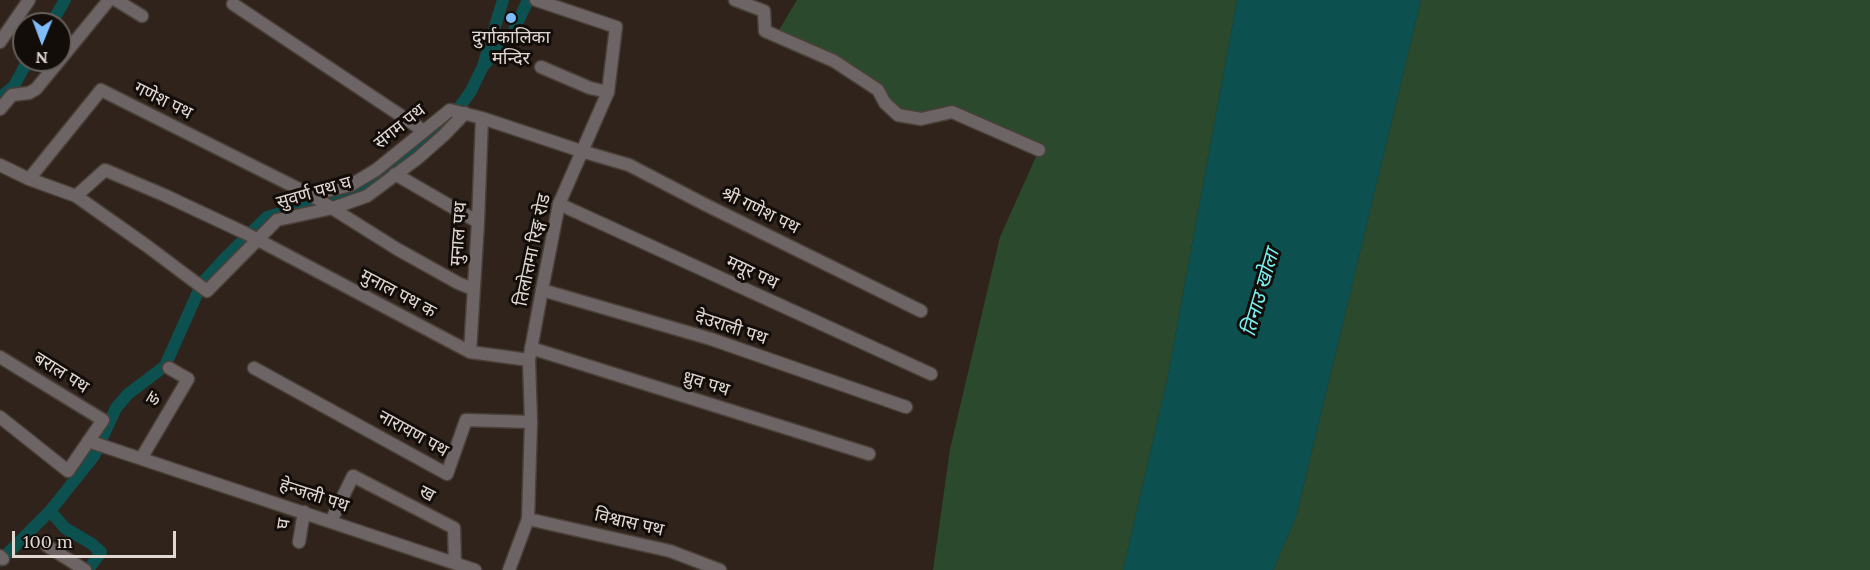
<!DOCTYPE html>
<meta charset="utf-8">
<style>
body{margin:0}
#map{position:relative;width:1870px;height:570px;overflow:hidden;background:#2f231b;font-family:Lora,serif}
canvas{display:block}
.north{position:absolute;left:12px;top:12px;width:60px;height:60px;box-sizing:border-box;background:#130d0a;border:2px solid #655e5a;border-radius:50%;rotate:181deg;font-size:16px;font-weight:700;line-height:24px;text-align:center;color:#e1d8d3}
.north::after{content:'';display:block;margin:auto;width:21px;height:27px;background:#7fbdfa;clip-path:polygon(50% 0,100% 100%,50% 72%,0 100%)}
.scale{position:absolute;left:12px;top:531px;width:164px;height:27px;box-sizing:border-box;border:3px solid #e1d8d3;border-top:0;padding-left:8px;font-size:18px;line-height:21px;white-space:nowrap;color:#e1d8d3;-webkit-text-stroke:4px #130d0a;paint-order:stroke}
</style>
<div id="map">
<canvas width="1870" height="570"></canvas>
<div class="north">N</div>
<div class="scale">100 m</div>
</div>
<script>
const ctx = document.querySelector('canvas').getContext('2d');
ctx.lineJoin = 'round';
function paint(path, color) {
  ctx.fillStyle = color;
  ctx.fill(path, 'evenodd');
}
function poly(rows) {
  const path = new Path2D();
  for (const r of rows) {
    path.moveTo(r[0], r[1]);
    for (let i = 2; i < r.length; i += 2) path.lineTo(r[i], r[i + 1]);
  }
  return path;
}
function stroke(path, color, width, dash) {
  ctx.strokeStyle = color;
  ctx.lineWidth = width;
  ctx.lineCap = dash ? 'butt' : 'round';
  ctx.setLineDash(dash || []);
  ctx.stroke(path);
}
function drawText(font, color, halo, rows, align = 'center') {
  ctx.font = font + ' Lora,"Noto Sans Devanagari",serif';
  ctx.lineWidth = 6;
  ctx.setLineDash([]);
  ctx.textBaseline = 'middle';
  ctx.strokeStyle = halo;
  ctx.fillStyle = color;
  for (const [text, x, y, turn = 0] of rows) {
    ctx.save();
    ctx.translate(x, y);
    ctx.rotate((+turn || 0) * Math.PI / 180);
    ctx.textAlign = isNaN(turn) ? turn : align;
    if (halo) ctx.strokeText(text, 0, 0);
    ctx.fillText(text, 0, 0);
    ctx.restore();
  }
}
paint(poly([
 [797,0,1237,0,1167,380,1123,570,933,570,950,449,1000,237,1039,150,952,112,921,112,901,109,840,59,779,30],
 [1421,0,1870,0,1870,570,1273,570,1296,517]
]), '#2b4a2d');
paint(poly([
 [1237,0,1421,0,1296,517,1273,570,1123,570,1167,380]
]), '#0d5050');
stroke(poly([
 [51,24,65,0],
 [484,65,510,39,528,0],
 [0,98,14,86,28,60],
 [403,158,442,132,471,91,483,66,503,0],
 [50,511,65,528,92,544,101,552,88,570],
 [0,561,50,511,94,456,116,408,128,394,165,366,202,283,226,257,267,217,355,192,410,154]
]), '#0d5050', 12);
const minor = poly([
 [116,0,142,16],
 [735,0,764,11,765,31,834,61,878,90,885,103,898,115,921,119,952,112,1039,150],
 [233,4,424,131],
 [0,42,29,0],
 [541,67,590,88,608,92],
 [0,109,12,95,29,93,36,89,109,0],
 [0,165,29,179,76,196,147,246,207,291,277,220,333,208,367,196,418,158,444,135,465,113],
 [395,174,478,222],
 [29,179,101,90,311,195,397,249,458,283,473,289],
 [311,195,351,185,376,170,450,110,482,118,581,151,629,165,704,204,921,311],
 [76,196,105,170,164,195,245,233,470,352,529,360],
 [559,204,931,374],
 [542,290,711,339,906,407],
 [531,348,869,454],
 [470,352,478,222,482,118],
 [0,357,103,420,68,471,0,417],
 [254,368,447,474,466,420,531,422],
 [88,441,475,570],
 [142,457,188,379,169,368],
 [528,519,670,551,720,570],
 [331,521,353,476,454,528,455,563],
 [299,542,304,512],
 [47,546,85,570],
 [0,556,3,559]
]);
const tertiary = poly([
 [509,570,528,519,531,422,529,360,542,290,559,204,608,92,616,27,536,0]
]);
stroke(minor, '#4b4038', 15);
stroke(tertiary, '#4b4038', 15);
stroke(minor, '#6c6465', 12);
stroke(tertiary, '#6c6465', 12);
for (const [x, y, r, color] of [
 [511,18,6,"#7fbdfa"]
]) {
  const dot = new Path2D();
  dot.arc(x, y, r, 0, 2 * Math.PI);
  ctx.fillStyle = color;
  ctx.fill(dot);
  stroke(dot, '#130d0a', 2);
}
drawText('18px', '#e1d8d3', '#130d0a', [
 ["दुर्गाकालिका",511,38],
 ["मन्दिर",511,59]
]);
drawText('18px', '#e1d8d3', '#130d0a', [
 ["गणेश पथ",163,101,26],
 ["संगम पथ",400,127,-39],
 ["सुवर्ण पथ घ",314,193,-16],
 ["श्री गणेश पथ",760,211,26],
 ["मुनाल पथ",459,234,-86],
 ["तिलोत्तमा रिङ्ग रोड",533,250,-78],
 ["मयूर पथ",752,273,25],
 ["मुनाल पथ क",398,294,28],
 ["देउराली पथ",731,328,18],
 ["बराल पथ",61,373,32],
 ["ध्रुव पथ",706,384,17],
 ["ङ",154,399,-59],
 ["नारायण पथ",413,434,29],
 ["ख",427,494,27],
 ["हेन्जली पथ",314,496,18],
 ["विश्वास पथ",629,523,13],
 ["घ",284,524,-81]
]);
drawText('italic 20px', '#79f0f1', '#130d0a', [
 ["तिनाउ खोला",1261,293,-74]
]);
</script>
